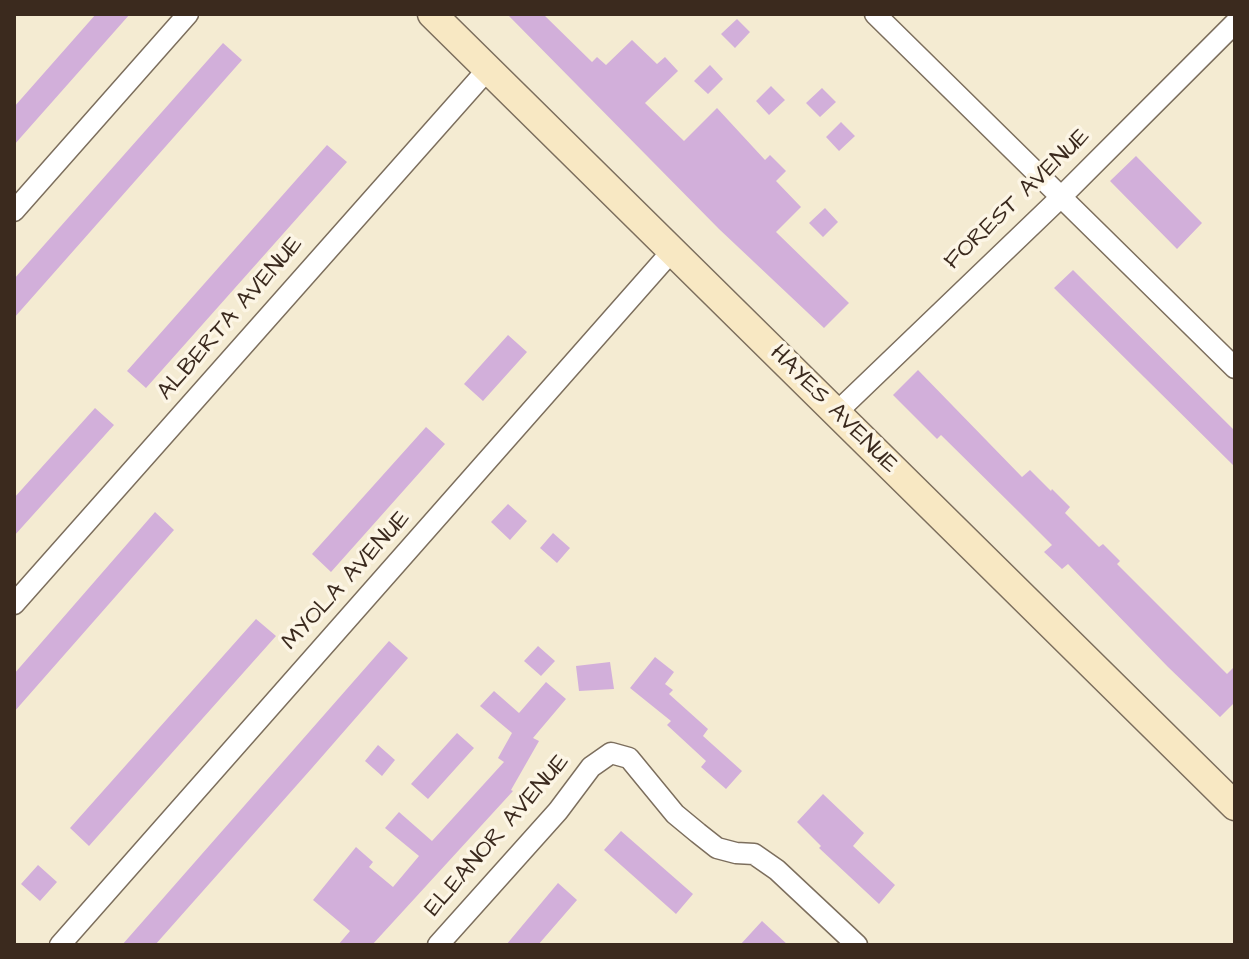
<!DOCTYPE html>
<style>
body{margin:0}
#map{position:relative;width:1249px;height:959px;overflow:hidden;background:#f4ebd2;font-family:"Architects Daughter",sans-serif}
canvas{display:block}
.frame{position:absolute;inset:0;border:16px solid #3b2a1e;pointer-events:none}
</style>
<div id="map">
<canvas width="1249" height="959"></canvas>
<div class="frame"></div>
</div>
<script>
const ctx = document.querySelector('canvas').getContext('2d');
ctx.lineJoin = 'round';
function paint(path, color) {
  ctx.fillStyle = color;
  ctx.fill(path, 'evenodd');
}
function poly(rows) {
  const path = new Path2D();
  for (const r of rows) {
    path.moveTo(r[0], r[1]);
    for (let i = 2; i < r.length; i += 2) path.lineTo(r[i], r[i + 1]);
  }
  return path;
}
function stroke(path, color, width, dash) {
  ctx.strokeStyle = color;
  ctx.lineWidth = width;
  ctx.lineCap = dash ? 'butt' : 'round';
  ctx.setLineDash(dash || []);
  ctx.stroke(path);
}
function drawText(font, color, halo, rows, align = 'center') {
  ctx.font = font + ' "Architects Daughter",sans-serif';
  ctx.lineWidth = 7;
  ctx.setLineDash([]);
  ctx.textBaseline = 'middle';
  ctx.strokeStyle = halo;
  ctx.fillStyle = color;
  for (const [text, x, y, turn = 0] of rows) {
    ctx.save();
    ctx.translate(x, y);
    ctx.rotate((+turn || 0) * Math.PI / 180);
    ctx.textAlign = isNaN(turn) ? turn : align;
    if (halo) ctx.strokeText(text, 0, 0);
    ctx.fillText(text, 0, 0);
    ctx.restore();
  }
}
paint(poly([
 [96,14,130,14,14,145,14,107],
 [507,14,543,14,592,62,597,57,606,65,632,40,657,64,665,57,678,71,645,103,684,141,717,108,765,160,770,155,786,171,776,181,801,207,776,232,849,303,824,328,719,229],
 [737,19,750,32,735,48,721,34],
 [223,43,242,60,14,318,14,279],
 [710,65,723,79,708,94,694,81],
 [771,86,785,100,769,115,756,101],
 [822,88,836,102,820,117,806,103],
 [841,122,855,136,839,151,826,137],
 [327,145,347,162,146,388,127,371],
 [1136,156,1202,223,1177,249,1110,181],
 [825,208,838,222,823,237,809,223],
 [1073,270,1235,431,1235,467,1054,288],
 [508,335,527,352,483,401,464,384],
 [918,370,1022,477,1030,470,1051,491,1052,489,1070,507,1065,513,1099,547,1103,544,1120,561,1117,564,1227,674,1235,666,1235,702,1220,717,1168,667,1068,564,1062,569,1044,552,1052,545,1020,513,941,435,937,439,893,395],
 [95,408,114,425,14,536,14,498],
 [426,427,445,444,331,572,312,554],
 [508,504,527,521,510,540,491,522],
 [155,512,174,530,14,712,14,674],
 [553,533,570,548,557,563,540,548],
 [256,619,276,636,89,846,70,828],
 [389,641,408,658,312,768,155,945,122,945],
 [538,646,555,661,541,676,524,661],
 [655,657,674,672,665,684,673,690,669,694,708,729,703,736,742,771,726,789,701,767,706,761,667,725,671,721,630,688],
 [610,662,614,689,579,691,576,666],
 [546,682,566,699,533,738,539,741,511,790,513,791,372,945,338,945,350,931,313,900,343,863,356,847,373,862,369,867,393,887,419,856,385,828,399,812,432,841,504,762,498,758,512,733,480,706,494,691,519,713],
 [457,733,474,748,428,799,411,784],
 [378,745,395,760,382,776,365,761],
 [823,794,864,833,853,846,895,885,879,904,819,848,821,846,797,822],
 [621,831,693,894,676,914,604,850],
 [38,865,57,882,40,901,21,884],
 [558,883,577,900,538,945,506,945],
 [762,921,788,945,740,945]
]), '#d2afda');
const street = poly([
 [875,14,1235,368],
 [14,211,188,14],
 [836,413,1060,198,1235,23],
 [14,604,488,69],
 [60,945,672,251],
 [438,945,558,811,591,767,611,753,629,758,675,814,698,833,717,848,736,853,754,854,777,870,857,945]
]);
const secondary = poly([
 [432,14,1235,806]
]);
stroke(street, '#7c6e5d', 23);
stroke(secondary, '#7c6e5d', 31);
stroke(street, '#fff', 20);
stroke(secondary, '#f8e8c3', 28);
drawText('24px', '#3b2a1e', '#fcf5e5', [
 ["FOREST AVENUE",1018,200,-44],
 ["ALBERTA AVENUE",231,319,-49],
 ["HAYES AVENUE",833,410,45],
 ["MYOLA AVENUE",347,581,-48],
 ["ELEANOR AVENUE",498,836,-49]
]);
</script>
